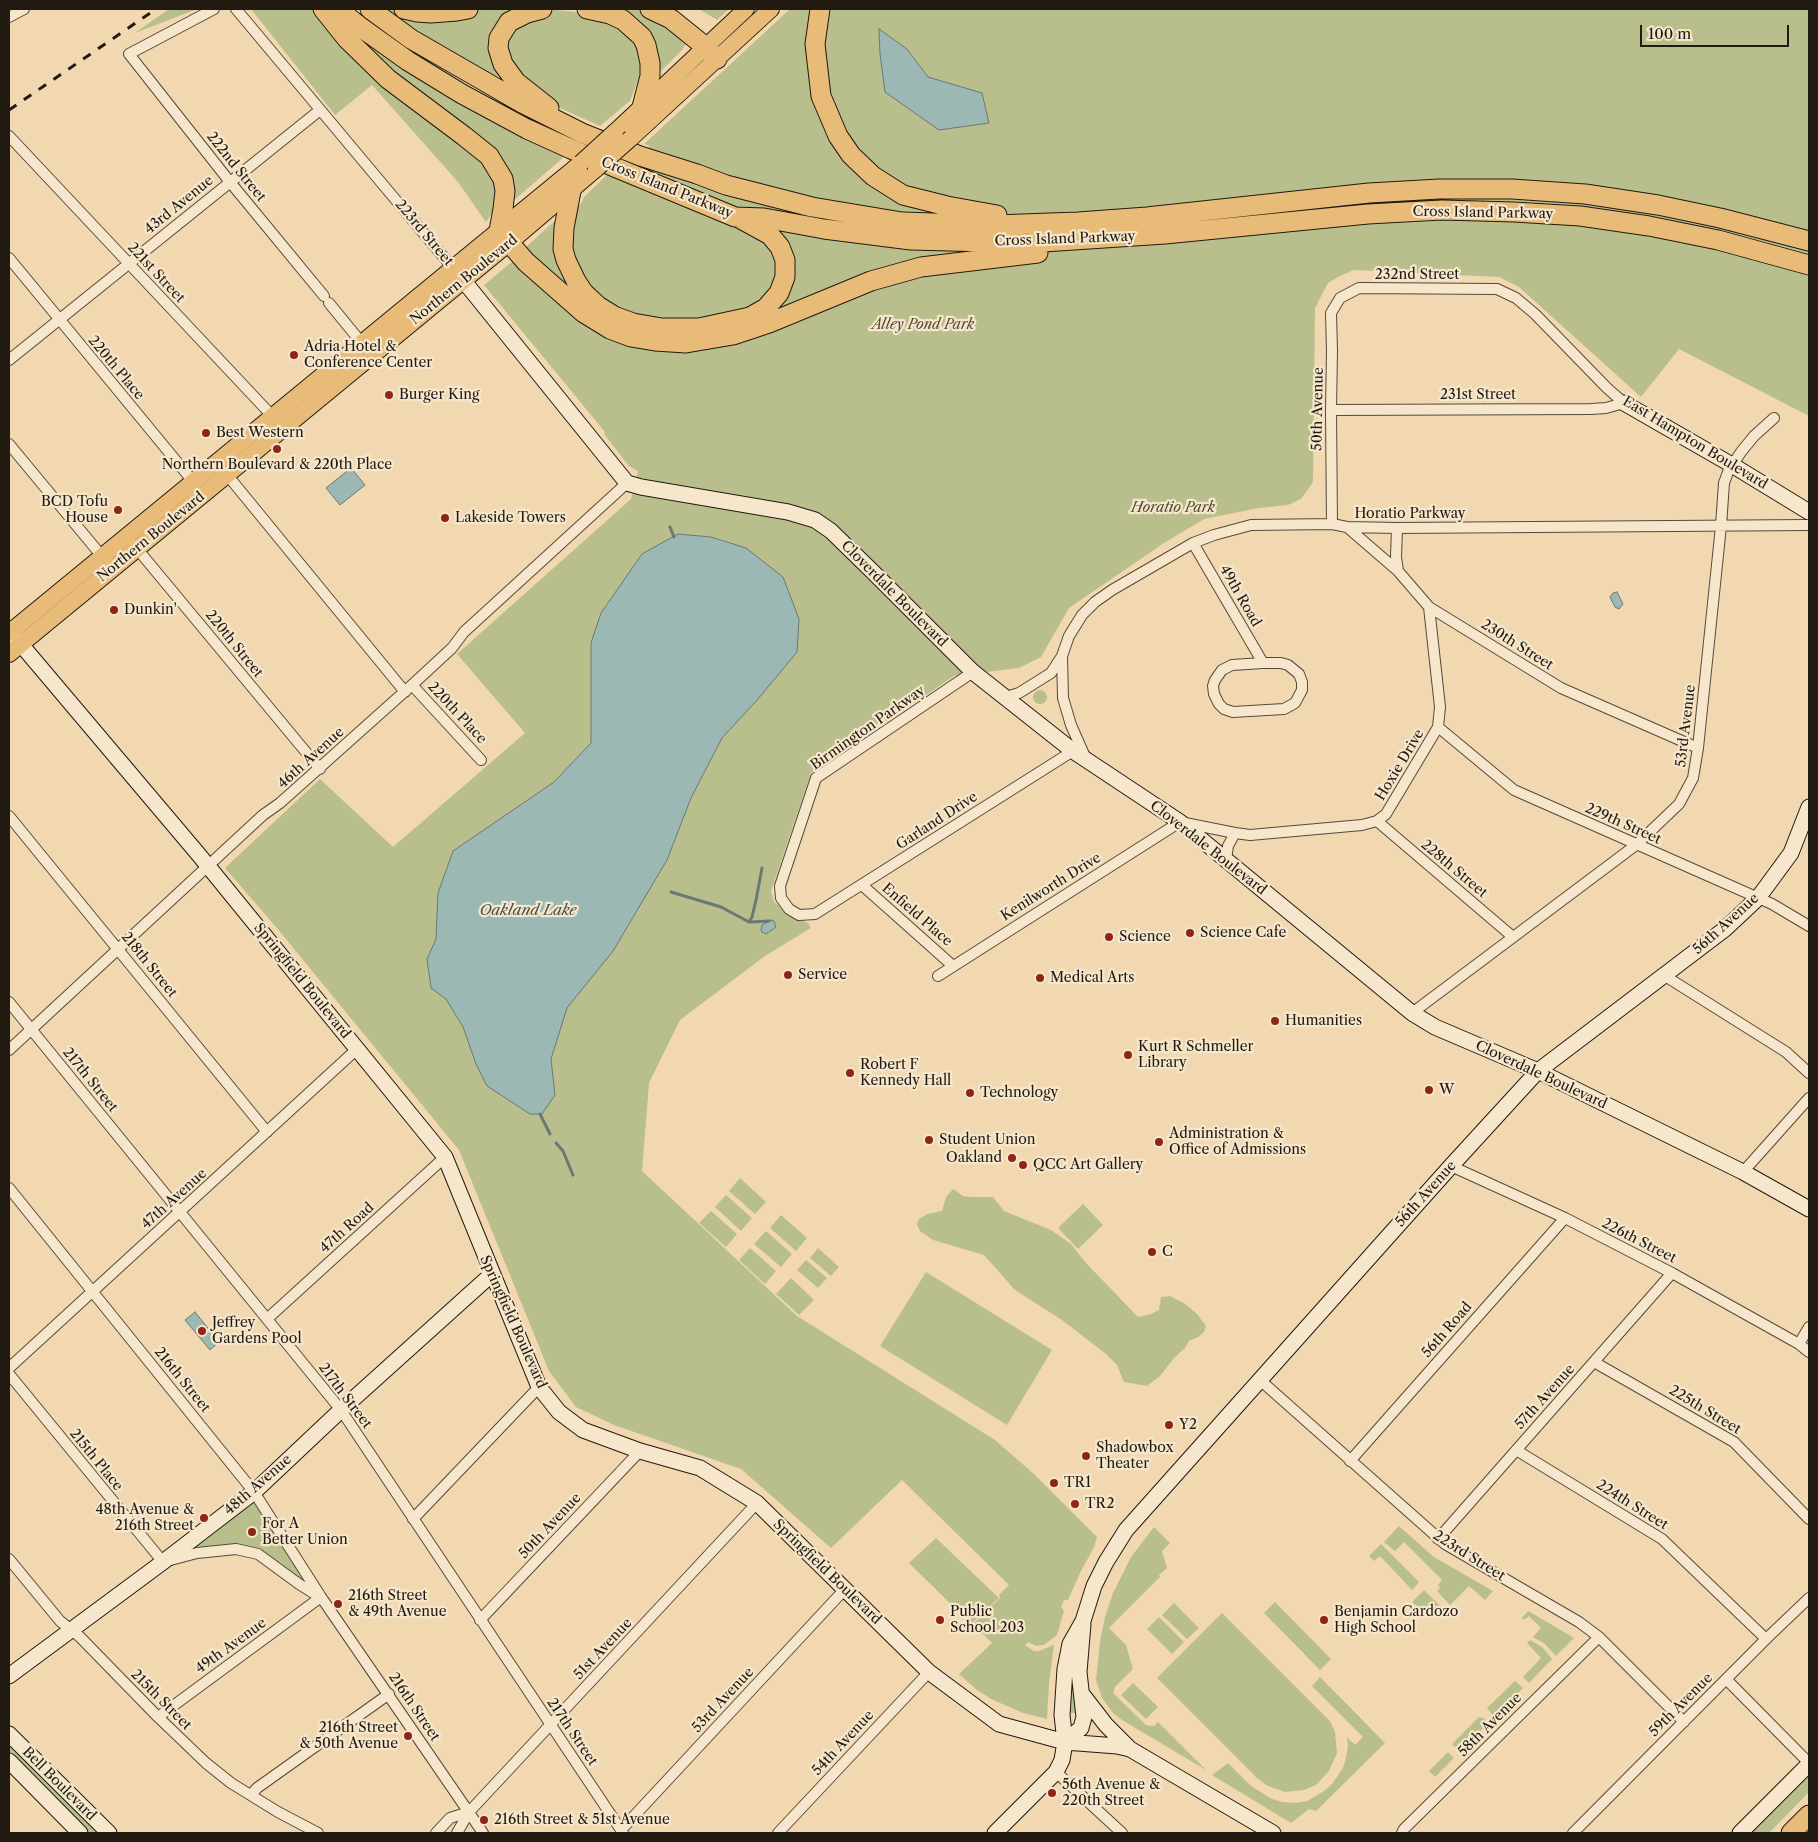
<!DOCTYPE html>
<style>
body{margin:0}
#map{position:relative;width:1818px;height:1842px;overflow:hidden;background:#f1d8b1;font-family:"Libre Caslon Text",serif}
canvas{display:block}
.frame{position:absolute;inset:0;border:10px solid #211a11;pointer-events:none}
.scale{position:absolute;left:1640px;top:25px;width:149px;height:22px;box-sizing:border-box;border:2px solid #211a11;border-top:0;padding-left:6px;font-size:15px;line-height:18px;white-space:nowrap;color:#211a11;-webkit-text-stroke:4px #f6e6cc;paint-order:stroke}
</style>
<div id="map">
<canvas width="1818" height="1842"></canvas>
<div class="frame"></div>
<div class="scale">100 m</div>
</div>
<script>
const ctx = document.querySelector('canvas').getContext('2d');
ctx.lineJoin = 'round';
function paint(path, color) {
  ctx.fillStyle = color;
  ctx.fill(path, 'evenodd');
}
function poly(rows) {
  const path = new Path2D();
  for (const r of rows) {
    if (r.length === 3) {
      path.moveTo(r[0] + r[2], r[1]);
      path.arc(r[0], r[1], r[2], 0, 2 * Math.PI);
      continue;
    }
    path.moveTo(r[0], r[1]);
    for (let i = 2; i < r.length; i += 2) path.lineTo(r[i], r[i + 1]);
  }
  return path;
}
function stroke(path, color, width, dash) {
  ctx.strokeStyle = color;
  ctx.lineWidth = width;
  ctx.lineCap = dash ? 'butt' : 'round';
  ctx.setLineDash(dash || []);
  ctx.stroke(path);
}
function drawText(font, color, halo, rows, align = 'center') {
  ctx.font = font + ' "Libre Caslon Text",serif';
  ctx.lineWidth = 4.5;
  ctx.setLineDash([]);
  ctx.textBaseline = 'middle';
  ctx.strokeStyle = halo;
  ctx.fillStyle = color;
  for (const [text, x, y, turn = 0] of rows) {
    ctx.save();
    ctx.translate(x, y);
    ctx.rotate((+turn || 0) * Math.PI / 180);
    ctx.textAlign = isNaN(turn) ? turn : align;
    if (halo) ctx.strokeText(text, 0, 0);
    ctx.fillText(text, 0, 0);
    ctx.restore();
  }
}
paint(poly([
 [169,9,197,9,135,33],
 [251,9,312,9,328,28,492,170,499,188,496,207,486,222,458,182,372,85,335,115],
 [384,9,455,15,480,9,521,9,509,14,505,78,493,75,439,45],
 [618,9,634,9,644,11,687,42,682,50,654,78],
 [699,9,729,9,717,20],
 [790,9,1809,9,1809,416,1679,349,1641,397,1519,287,1499,277,1354,270,1340,276,1328,283,1315,308,1313,482,1301,499,1288,505,1259,508,1204,519,1164,543,1069,608,1041,657,1019,668,954,676,811,773,771,891,774,902,795,917,808,923,811,928,765,956,680,1020,649,1083,642,1171,797,1316,995,1440,1034,1474,1097,1537,1094,1547,1081,1571,1068,1600,1064,1600,1061,1607,1064,1611,1057,1635,1044,1645,1036,1646,1028,1642,1025,1645,1034,1651,1039,1651,1054,1645,1049,1684,1047,1719,1023,1713,991,1699,977,1690,959,1674,992,1643,973,1624,1000,1598,999,1595,1009,1585,902,1480,831,1548,741,1469,614,1425,576,1407,549,1371,459,1150,276,927,225,868,320,779,393,847,525,733,457,654,631,499,638,471,629,466,604,434,605,432,484,285,525,251,524,249,562,214,561,220,581,204,584,197,608,174,617,174,650,146,644,144],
 [555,10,598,14,636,38,644,79,638,80,630,101,600,126,564,110,546,100,516,76,503,46,509,30,528,16],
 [359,38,364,40,565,156,512,202,510,188,381,64],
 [1040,697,7],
 [740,1178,766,1202,755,1214,729,1191],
 [953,1189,963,1196,970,1197,993,1197,1004,1211,1051,1230,1071,1244,1086,1263,1138,1317,1151,1314,1159,1310,1161,1297,1170,1296,1184,1303,1197,1314,1206,1326,1204,1332,1198,1337,1189,1341,1185,1348,1174,1358,1160,1376,1147,1386,1124,1382,1117,1365,1106,1354,1062,1320,1015,1290,984,1255,933,1240,920,1231,917,1225,918,1220,927,1214,942,1211,946,1197],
 [726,1195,752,1218,741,1231,715,1207],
 [1083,1204,1103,1225,1078,1249,1058,1228],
 [711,1211,737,1234,726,1247,699,1223],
 [781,1215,807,1238,796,1251,770,1228],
 [766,1231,792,1254,781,1267,754,1244],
 [750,1248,776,1271,765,1284,739,1260],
 [818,1248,839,1267,831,1276,810,1258],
 [806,1260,827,1278,818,1288,797,1270],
 [926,1272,1052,1350,1007,1425,880,1346],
 [791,1278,814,1300,799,1315,776,1294],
 [254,1492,321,1597,272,1563,236,1549,163,1562],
 [1399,1526,1434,1557,1493,1591,1485,1600,1469,1586,1450,1605,1437,1591,1440,1588,1438,1585,1442,1580,1404,1542,1395,1551,1384,1542],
 [1154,1527,1170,1543,1162,1551,1167,1568,1159,1575,1160,1577,1109,1628,1126,1645,1133,1669,1115,1687,1113,1693,1146,1725,1154,1726,1158,1722,1206,1770,1122,1720,1113,1713,1102,1698,1096,1680,1100,1641,1105,1617,1113,1593,1131,1557],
 [936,1538,999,1598,971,1624,909,1563],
 [1381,1544,1419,1582,1412,1590,1380,1556,1374,1561,1369,1556],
 [1424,1590,1443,1609,1434,1618,1425,1609,1422,1611,1412,1602],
 [1275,1602,1331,1659,1320,1670,1264,1613],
 [1174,1603,1199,1628,1187,1639,1162,1615],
 [1528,1611,1547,1622,1574,1638,1556,1656,1544,1643,1533,1637,1541,1628,1529,1616,1524,1620,1522,1618],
 [1222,1613,1330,1721,1335,1732,1337,1753,1329,1771,1316,1785,1304,1790,1285,1792,1268,1786,1258,1779,1157,1678],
 [1159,1617,1184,1642,1172,1654,1147,1629],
 [1530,1640,1542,1647,1552,1659,1529,1683,1523,1677,1541,1658,1527,1643],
 [1320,1677,1385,1743,1316,1811,1309,1809,1291,1823,1212,1775,1228,1763,1251,1786,1272,1799,1282,1802,1295,1803,1307,1801,1324,1791,1332,1784,1343,1768,1346,1758,1348,1746,1347,1737,1355,1745,1363,1737,1312,1686],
 [1515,1681,1523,1688,1494,1717,1487,1708],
 [1072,1682,1076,1698,1075,1713,1070,1713],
 [1133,1683,1158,1707,1146,1719,1121,1695],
 [1479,1717,1483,1718,1488,1723,1460,1752,1452,1744],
 [9,1740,102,1833,87,1833,9,1755],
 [1448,1752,1454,1758,1435,1777,1429,1771],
 [1809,1772,1809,1792,1769,1833,1749,1833]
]), '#b9bf8c');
const water = poly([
 [879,29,907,49,928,77,982,93,989,123,939,130,885,92,880,54,879,29],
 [351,468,365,485,340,505,326,488,351,468],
 [678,534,711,537,746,548,783,577,799,619,797,652,758,699,722,738,691,798,667,860,613,951,567,1008,551,1059,555,1095,542,1114,530,1114,487,1086,476,1064,463,1027,446,999,431,988,427,959,436,939,438,893,453,851,554,782,591,743,591,643,601,613,642,554,678,534],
 [1617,592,1623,604,1619,609,1615,607,1610,597,1613,593,1617,592],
 [771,920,774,921,776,927,766,934,762,932,761,929,762,925,771,920],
 [195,1312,219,1342,210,1350,185,1320,195,1312]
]);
paint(water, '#9cb8b4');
stroke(water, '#6b7973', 1);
stroke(poly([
 [670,527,674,537],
 [671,892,721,907,749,922,752,917,756,900,762,868],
 [750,922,769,921],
 [540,1114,550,1134],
 [556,1143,563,1151,573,1175]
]), '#6b7973', 3);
const street = poly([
 [214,9,129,54,230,182,324,296],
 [236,9,456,272],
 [9,17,24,9],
 [9,136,276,420],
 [9,258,196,485],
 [329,303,365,347],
 [9,360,320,110],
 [1331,410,1591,409,1606,408,1624,403],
 [9,444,105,560],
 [224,471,405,692],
 [1332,524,1331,410,1332,351,1331,313,1340,298,1359,288,1497,289,1516,298,1535,314,1607,388,1624,403],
 [1347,527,1398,571,1429,607,1561,688,1698,748],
 [1397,528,1396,557,1398,571],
 [1193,543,1263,663],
 [134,545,320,769],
 [1062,656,1063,698,1071,725,1086,759],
 [1263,663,1281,663,1288,665,1299,674,1302,682,1302,690,1295,703,1284,709,1233,712,1224,709,1219,704,1214,694,1213,686,1215,680,1222,670,1232,665,1263,663],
 [973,672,816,778,780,886,781,898,789,909,799,915,815,914,1073,751],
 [412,685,481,760],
 [1006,697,1019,693,1051,673,1062,656,1069,636,1082,615,1095,602,1112,590,1193,543,1214,535,1251,525,1332,524,1347,527,1397,528,1809,525],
 [1438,727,1514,790,1772,904,1809,926],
 [9,816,267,1132],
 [1377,821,1513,937],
 [1226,859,1228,846,1235,833],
 [862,885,953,966],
 [938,976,1180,822,1235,833,1250,835,1362,825,1377,821,1386,814,1438,727,1440,707,1429,607],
 [1665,976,1786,1052,1809,1073],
 [9,1002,341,1410,623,1833],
 [1412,1013,1636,845,1679,804,1693,778,1698,748,1721,526,1724,483,1728,472,1741,452,1754,436,1774,418],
 [9,1050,263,815,280,803,412,685,452,648,464,632,627,483],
 [1451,1166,1565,1218,1672,1273,1799,1344,1809,1352],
 [1743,1172,1809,1098],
 [9,1188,254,1492,321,1597,483,1833],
 [267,1319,445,1157],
 [1799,1344,1809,1327],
 [1594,1362,1734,1442,1809,1519],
 [9,1368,357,1049],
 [9,1374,163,1562,197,1553,236,1549,258,1554,299,1584,318,1596],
 [1260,1380,1445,1544,1579,1622,1599,1637,1684,1722],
 [1516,1450,1662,1539,1766,1639],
 [1350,1461,1565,1218],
 [413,1519,539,1387],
 [1438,1539,1672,1273],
 [9,1559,60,1621,80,1637,158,1717,206,1763,231,1783,278,1812,318,1833],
 [480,1620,640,1451],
 [1726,1679,1809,1763],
 [158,1717,321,1597],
 [1056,1772,1122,1833],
 [251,1795,257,1788,389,1694],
 [621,1830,845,1589],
 [436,1833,450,1818,469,1812],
 [457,1833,469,1812,757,1503],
 [778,1833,929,1672],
 [1402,1833,1404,1829,1599,1637],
 [1573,1833,1766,1639,1809,1598]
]);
const secondary = poly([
 [463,280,627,483,641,487,788,512,815,520,831,531,873,572,973,672,1073,751,1180,822,1412,1013,1435,1027,1538,1071,1743,1172,1809,1209],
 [1624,403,1732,465,1809,512],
 [13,635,199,855,445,1157,539,1387,559,1412,583,1430,640,1451,700,1468,757,1503,929,1672,999,1724,1065,1742,1117,1746,1130,1749,1273,1833],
 [9,1676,163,1562,254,1492,341,1410,492,1274],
 [1082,1694,1106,1725,1129,1748],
 [9,1734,109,1833],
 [1065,1742,1081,1728,1084,1717,1079,1672,1083,1624],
 [9,1761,80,1833],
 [995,1833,1056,1772,1062,1760,1065,1742,1062,1715,1065,1669,1070,1644,1083,1621,1094,1586,1106,1562,1126,1530,1451,1166,1538,1071,1725,929,1758,898,1791,853,1809,807],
 [1740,1833,1809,1764]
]);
const primary = poly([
 [615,132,746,9],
 [631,138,771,9],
 [9,633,581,163],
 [9,654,509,243,596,169]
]);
const highway = poly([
 [323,9,347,39,388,79,464,136,489,156,503,179,505,191,503,209,499,231,526,262,584,313,610,329,631,337,655,341,686,343,733,335,769,323,871,281,921,267,1038,253],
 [338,9,359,26,408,61,462,94,527,129,571,149,735,217,764,218,824,229,911,240,1028,243,1165,234,1368,214,1442,210,1514,212,1580,216,1649,226,1718,240,1809,265],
 [370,9,411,39,522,103,582,133,640,156,697,174,726,185,812,207,902,222,994,225,1078,222,1147,217,1369,193,1439,189,1512,189,1585,194,1658,205,1720,218,1809,241],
 [404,9,417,12,431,13,457,11,468,9],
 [542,9,527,13,509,22,499,38,498,48,503,64,516,82,549,108],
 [587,9,610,14,623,20,642,37,646,45,650,63,650,76,642,107],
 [650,9,671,19,702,44,717,59],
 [820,9,815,44,821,96,838,136,851,155,873,176,903,195,947,206,997,215],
 [571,191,564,228,563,249,566,260,576,281,584,293,598,306,614,316,633,323,662,328,699,328,750,317,766,308,779,293,785,277,785,260,780,247,770,235,739,218],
 [1791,1833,1809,1815]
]);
stroke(street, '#554a39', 12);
stroke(secondary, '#211a11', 17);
stroke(primary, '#211a11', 18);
stroke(highway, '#211a11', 21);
stroke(street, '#f6e6cc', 10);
stroke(secondary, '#f6e6cc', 15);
stroke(primary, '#e8bc78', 16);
stroke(highway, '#e8bc78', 19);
stroke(poly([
 [9,110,156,9]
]), '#211a11', 3, [9, 9]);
const primaryBridge = poly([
 [581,163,615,132],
 [596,169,631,138]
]);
stroke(primaryBridge, '#211a11', 18, []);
stroke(primaryBridge, '#e8bc78', 16);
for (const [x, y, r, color] of [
 [294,355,5,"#8f2418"],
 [389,395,5,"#8f2418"],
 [206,433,5,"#8f2418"],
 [277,449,5,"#8f2418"],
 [118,510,5,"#8f2418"],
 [445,518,5,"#8f2418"],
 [114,610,5,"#8f2418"],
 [1190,933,5,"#8f2418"],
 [1109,937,5,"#8f2418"],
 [788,975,5,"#8f2418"],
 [1040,978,5,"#8f2418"],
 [1275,1021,5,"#8f2418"],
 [1128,1055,5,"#8f2418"],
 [850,1073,5,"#8f2418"],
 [1429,1090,5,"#8f2418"],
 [970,1093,5,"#8f2418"],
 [929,1140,5,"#8f2418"],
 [1159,1142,5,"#8f2418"],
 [1012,1158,5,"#8f2418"],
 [1023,1165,5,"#8f2418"],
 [1152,1252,5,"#8f2418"],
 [202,1331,5,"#8f2418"],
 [1169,1425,5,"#8f2418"],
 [1086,1456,5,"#8f2418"],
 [1054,1483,5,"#8f2418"],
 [1075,1504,5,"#8f2418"],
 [204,1518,5,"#8f2418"],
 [252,1532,5,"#8f2418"],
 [338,1604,5,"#8f2418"],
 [940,1620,5,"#8f2418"],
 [1324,1620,5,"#8f2418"],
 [408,1736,5,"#8f2418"],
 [1052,1793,5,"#8f2418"],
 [484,1820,5,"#8f2418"]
]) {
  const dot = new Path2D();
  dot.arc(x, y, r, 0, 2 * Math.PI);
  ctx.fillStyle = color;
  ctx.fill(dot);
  stroke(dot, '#f6e6cc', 2);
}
drawText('14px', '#211a11', '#f6e6cc', [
 ["222nd Street",236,167,51],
 ["Cross Island Parkway",667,188,22],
 ["43rd Avenue",179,205,-39],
 ["Cross Island Parkway",1483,213,1],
 ["223rd Street",424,233,50],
 ["Cross Island Parkway",1065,239,-2],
 ["221st Street",156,273,47],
 ["232nd Street",1417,275],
 ["Northern Boulevard",464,280,-39],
 ["220th Place",116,368,50],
 ["231st Street",1478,395],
 ["50th Avenue",1318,409,-89],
 ["East Hampton Boulevard",1695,443,31],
 ["Horatio Parkway",1410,514],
 ["Northern Boulevard",151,537,-39],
 ["Cloverdale Boulevard",894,594,45],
 ["49th Road",1240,596,60],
 ["220th Street",234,644,51],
 ["230th Street",1517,645,32],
 ["220th Place",457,713,47],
 ["53rd Avenue",1686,726,-83],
 ["Birmington Parkway",868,728,-35],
 ["46th Avenue",311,758,-42],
 ["Hoxie Drive",1400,765,-59],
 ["Garland Drive",937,821,-33],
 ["229th Street",1623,824,24],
 ["Cloverdale Boulevard",1208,848,38],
 ["228th Street",1454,869,40],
 ["Kenilworth Drive",1051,887,-32],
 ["Enfield Place",917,915,41],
 ["56th Avenue",1726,924,-42],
 ["218th Street",149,965,51],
 ["Springfield Boulevard",302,981,51],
 ["Cloverdale Boulevard",1541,1075,25],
 ["217th Street",90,1080,51],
 ["56th Avenue",1426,1194,-48],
 ["47th Avenue",174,1199,-42],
 ["47th Road",347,1228,-42],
 ["226th Street",1639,1241,27],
 ["Springfield Boulevard",513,1322,66],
 ["56th Road",1447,1330,-49],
 ["216th Street",182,1380,51],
 ["217th Street",345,1396,53],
 ["57th Avenue",1545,1397,-48],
 ["225th Street",1705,1410,31],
 ["215th Place",96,1460,51],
 ["48th Avenue",258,1485,-41],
 ["224th Street",1632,1505,32],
 ["50th Avenue",550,1526,-47],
 ["223rd Street",1469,1556,32],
 ["Springfield Boulevard",827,1572,44],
 ["49th Avenue",231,1646,-36],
 ["51st Avenue",603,1649,-47],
 ["215th Street",161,1700,45],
 ["53rd Avenue",723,1700,-47],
 ["59th Avenue",1681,1705,-45],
 ["216th Street",414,1707,56],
 ["58th Avenue",1490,1725,-45],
 ["217th Street",572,1732,56],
 ["54th Avenue",843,1743,-47],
 ["Bell Boulevard",59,1784,45]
]);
drawText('italic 14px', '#4f4c36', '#f6e6cc', [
 ["Alley Pond Park",923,325],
 ["Horatio Park",1173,508]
]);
drawText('14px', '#211a11', '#f6e6cc', [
 ["Adria Hotel &",304,347],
 ["Conference Center",304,363],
 ["Burger King",399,395],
 ["Best Western",216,433],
 ["Northern Boulevard & 220th Place",277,465,"center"],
 ["BCD Tofu",108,502,"right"],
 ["House",108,518,"right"],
 ["Lakeside Towers",455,518],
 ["Dunkin'",124,610],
 ["Science Cafe",1200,933],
 ["Science",1119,937],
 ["Service",798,975],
 ["Medical Arts",1050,978],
 ["Humanities",1285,1021],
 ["Kurt R Schmeller",1138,1047],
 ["Library",1138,1063],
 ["Robert F",860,1065],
 ["Kennedy Hall",860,1081],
 ["W",1439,1090],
 ["Technology",980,1093],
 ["Administration &",1169,1134],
 ["Office of Admissions",1169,1150],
 ["Student Union",939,1140],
 ["Oakland",1002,1158,"right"],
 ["QCC Art Gallery",1033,1165],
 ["C",1162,1252],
 ["Jeffrey",212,1323],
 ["Gardens Pool",212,1339],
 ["Y2",1179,1425],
 ["Shadowbox",1096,1448],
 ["Theater",1096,1464],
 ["TR1",1064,1483],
 ["TR2",1085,1504],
 ["48th Avenue &",194,1510,"right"],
 ["216th Street",194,1526,"right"],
 ["For A",262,1524],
 ["Better Union",262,1540],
 ["216th Street",348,1596],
 ["& 49th Avenue",348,1612],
 ["Public",950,1612],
 ["School 203",950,1628],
 ["Benjamin Cardozo",1334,1612],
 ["High School",1334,1628],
 ["216th Street",398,1728,"right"],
 ["& 50th Avenue",398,1744,"right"],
 ["56th Avenue &",1062,1785],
 ["220th Street",1062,1801],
 ["216th Street & 51st Avenue",494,1820]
], 'left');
drawText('italic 15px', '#4c514a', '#f6e6cc', [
 ["Oakland Lake",528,911]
]);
</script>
